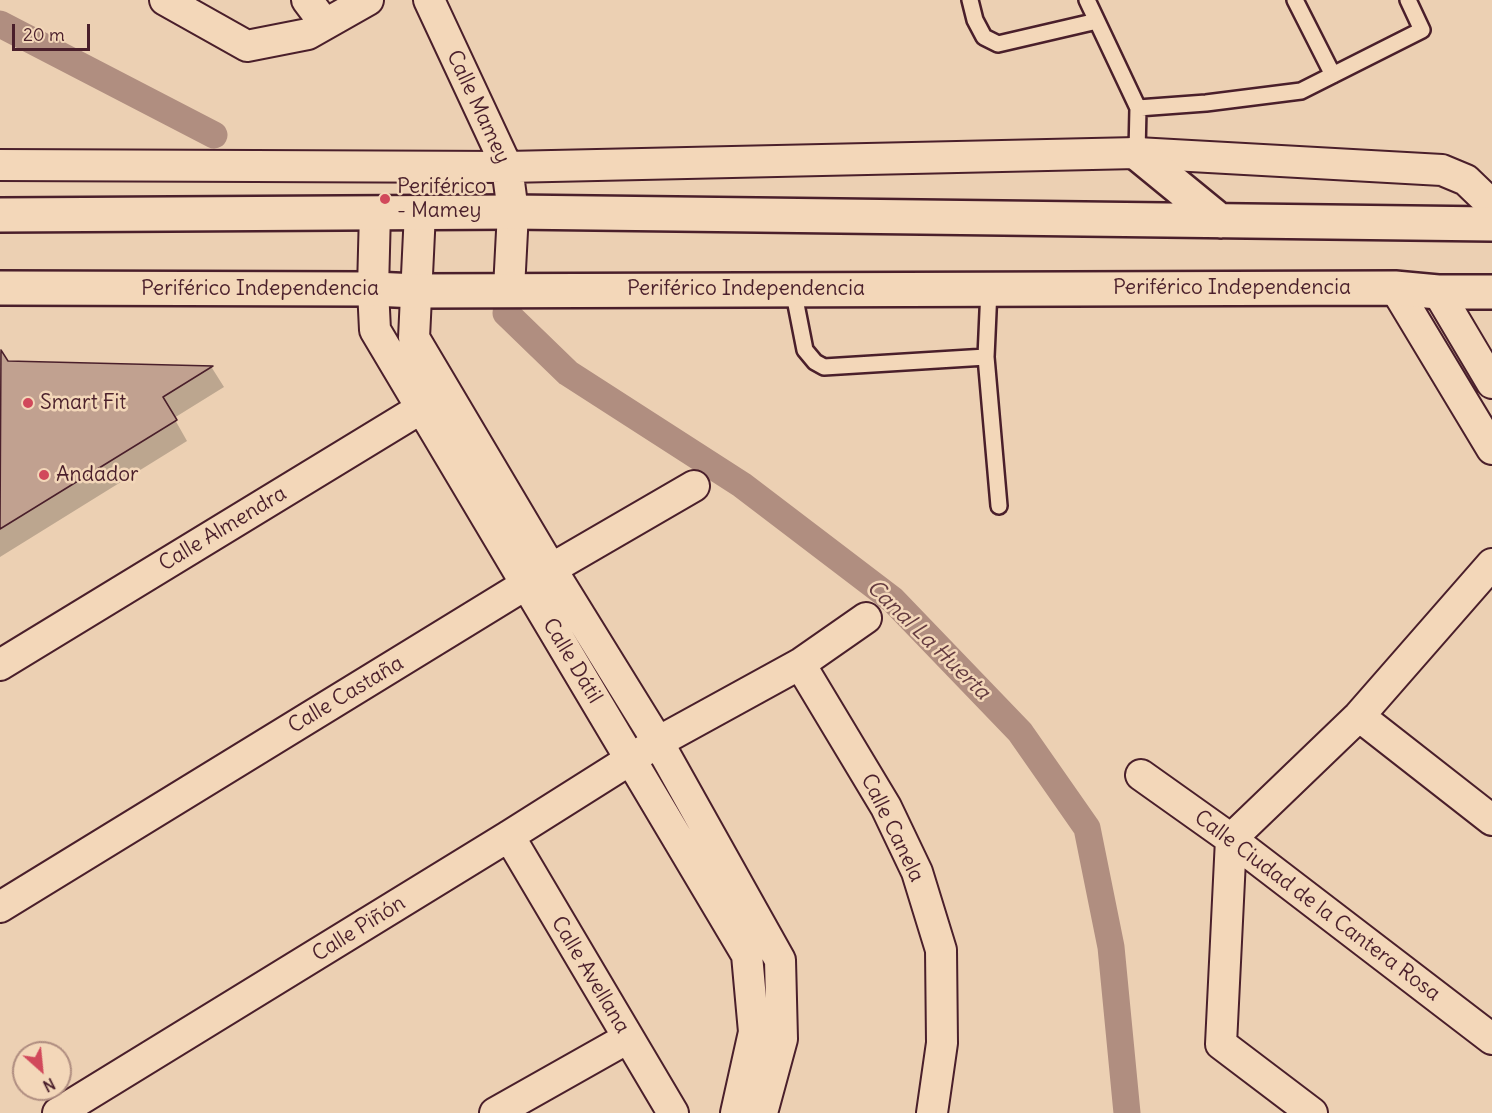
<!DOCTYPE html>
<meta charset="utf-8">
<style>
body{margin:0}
#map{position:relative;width:1492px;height:1113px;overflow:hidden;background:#ecd0b3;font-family:Delius,sans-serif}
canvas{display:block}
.north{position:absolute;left:12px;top:1041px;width:60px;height:60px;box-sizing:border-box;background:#f3d7b9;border:2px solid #af8d80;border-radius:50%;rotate:153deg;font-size:16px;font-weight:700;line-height:24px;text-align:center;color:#4a1f2b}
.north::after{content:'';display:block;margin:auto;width:21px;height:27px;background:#d1495b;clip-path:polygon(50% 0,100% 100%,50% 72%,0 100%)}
.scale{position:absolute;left:12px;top:24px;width:78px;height:27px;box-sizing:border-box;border:3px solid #4a1f2b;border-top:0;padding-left:8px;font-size:18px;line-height:21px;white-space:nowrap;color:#4a1f2b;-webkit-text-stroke:4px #f3d7b9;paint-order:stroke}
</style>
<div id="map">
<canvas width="1492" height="1113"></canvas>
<div class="north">N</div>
<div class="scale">20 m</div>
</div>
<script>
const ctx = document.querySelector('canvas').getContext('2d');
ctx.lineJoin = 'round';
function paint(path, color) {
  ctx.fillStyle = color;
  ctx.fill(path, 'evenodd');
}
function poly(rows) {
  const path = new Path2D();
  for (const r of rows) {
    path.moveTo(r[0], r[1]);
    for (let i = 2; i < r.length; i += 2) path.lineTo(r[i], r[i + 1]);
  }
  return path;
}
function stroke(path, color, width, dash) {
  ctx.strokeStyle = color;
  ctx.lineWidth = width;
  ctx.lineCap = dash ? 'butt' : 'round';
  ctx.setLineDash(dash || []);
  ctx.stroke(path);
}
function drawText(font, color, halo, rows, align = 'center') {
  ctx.font = font + ' Delius,sans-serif';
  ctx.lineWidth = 5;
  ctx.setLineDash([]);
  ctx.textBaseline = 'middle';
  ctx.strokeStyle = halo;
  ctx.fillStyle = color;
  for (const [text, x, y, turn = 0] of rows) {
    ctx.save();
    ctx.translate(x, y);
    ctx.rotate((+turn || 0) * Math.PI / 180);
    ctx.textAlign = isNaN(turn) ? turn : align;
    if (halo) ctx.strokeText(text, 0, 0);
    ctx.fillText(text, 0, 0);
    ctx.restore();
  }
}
paint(poly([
 [0,352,7,363,212,368,224,387,174,418,187,441,0,557]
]), '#0003');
stroke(poly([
 [0,24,214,135],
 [506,313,568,373,742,485,893,600,1020,732,1087,828,1111,947,1127,1113]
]), '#b08e80', 27);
const building = poly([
 [1,350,8,361,213,366,163,397,177,420,0,529,1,350]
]);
paint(building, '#c1a190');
stroke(building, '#4a1f2b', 1.5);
const service = poly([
 [970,0,975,20,984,37,998,44,1097,21],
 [1087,0,1138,108,1137,153],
 [1295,0,1333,75],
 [1138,108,1206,103,1301,91,1422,30,1408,0],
 [793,289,805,350,815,362,824,367,986,357],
 [989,289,986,357,999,506]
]);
const minor = poly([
 [165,0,247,46,308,34,368,0],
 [307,0,325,24],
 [429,0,507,167,513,212,509,289],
 [0,165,507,167,1137,153,1442,170,1466,180,1492,205],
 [375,212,373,289,375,330,747,955,754,1032,736,1113],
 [420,212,414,338,551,569,658,742,780,960,782,1039,762,1113],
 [1395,288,1492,449],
 [1438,292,1492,383],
 [800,664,886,807,917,872,941,950,942,1043,932,1113],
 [0,665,438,398],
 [1359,716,1492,820],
 [1141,775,1231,839,1492,1039],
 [509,836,673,1113],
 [0,907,551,569,694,486],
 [58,1113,509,836,658,742,800,664,866,618],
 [495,1113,628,1038],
 [1312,1113,1221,1044,1231,839,1359,716,1492,564]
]);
const trunk = poly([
 [1137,153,1220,221],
 [0,215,513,212,1492,224],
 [0,288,373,289,417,291,1395,288,1438,292,1492,292]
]);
stroke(service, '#4a1f2b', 20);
stroke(minor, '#4a1f2b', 34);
stroke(trunk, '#4a1f2b', 38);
stroke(service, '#f3d7b9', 15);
stroke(minor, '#f3d7b9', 30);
stroke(trunk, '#f3d7b9', 33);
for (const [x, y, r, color] of [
 [385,199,6,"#d1495b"],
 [28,403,6,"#d1495b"],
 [44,475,6,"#d1495b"]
]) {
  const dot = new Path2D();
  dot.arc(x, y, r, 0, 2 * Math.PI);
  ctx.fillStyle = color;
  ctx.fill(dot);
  stroke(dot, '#f3d7b9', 2);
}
drawText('21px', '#4a1f2b', '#f3d7b9', [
 ["Calle Mamey",478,107,65],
 ["Periférico Independencia",1232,288],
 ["Periférico Independencia",260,289],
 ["Periférico Independencia",746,289],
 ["Calle Almendra",223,529,-31],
 ["Calle Dátil",572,661,59],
 ["Calle Castaña",346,695,-31],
 ["Calle Canela",892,828,64],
 ["Calle Ciudad de la Cantera Rosa",1317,906,37],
 ["Calle Piñón",359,929,-32],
 ["Calle Avellana",590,975,59]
]);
drawText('21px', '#4a1f2b', '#f3d7b9', [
 ["Periférico",397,187],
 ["- Mamey",397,211],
 ["Smart Fit",40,403],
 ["Andador",56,475]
], 'left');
drawText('italic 22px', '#643b40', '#f3d7b9', [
 ["Canal La Huerta",928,640,44]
]);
</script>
